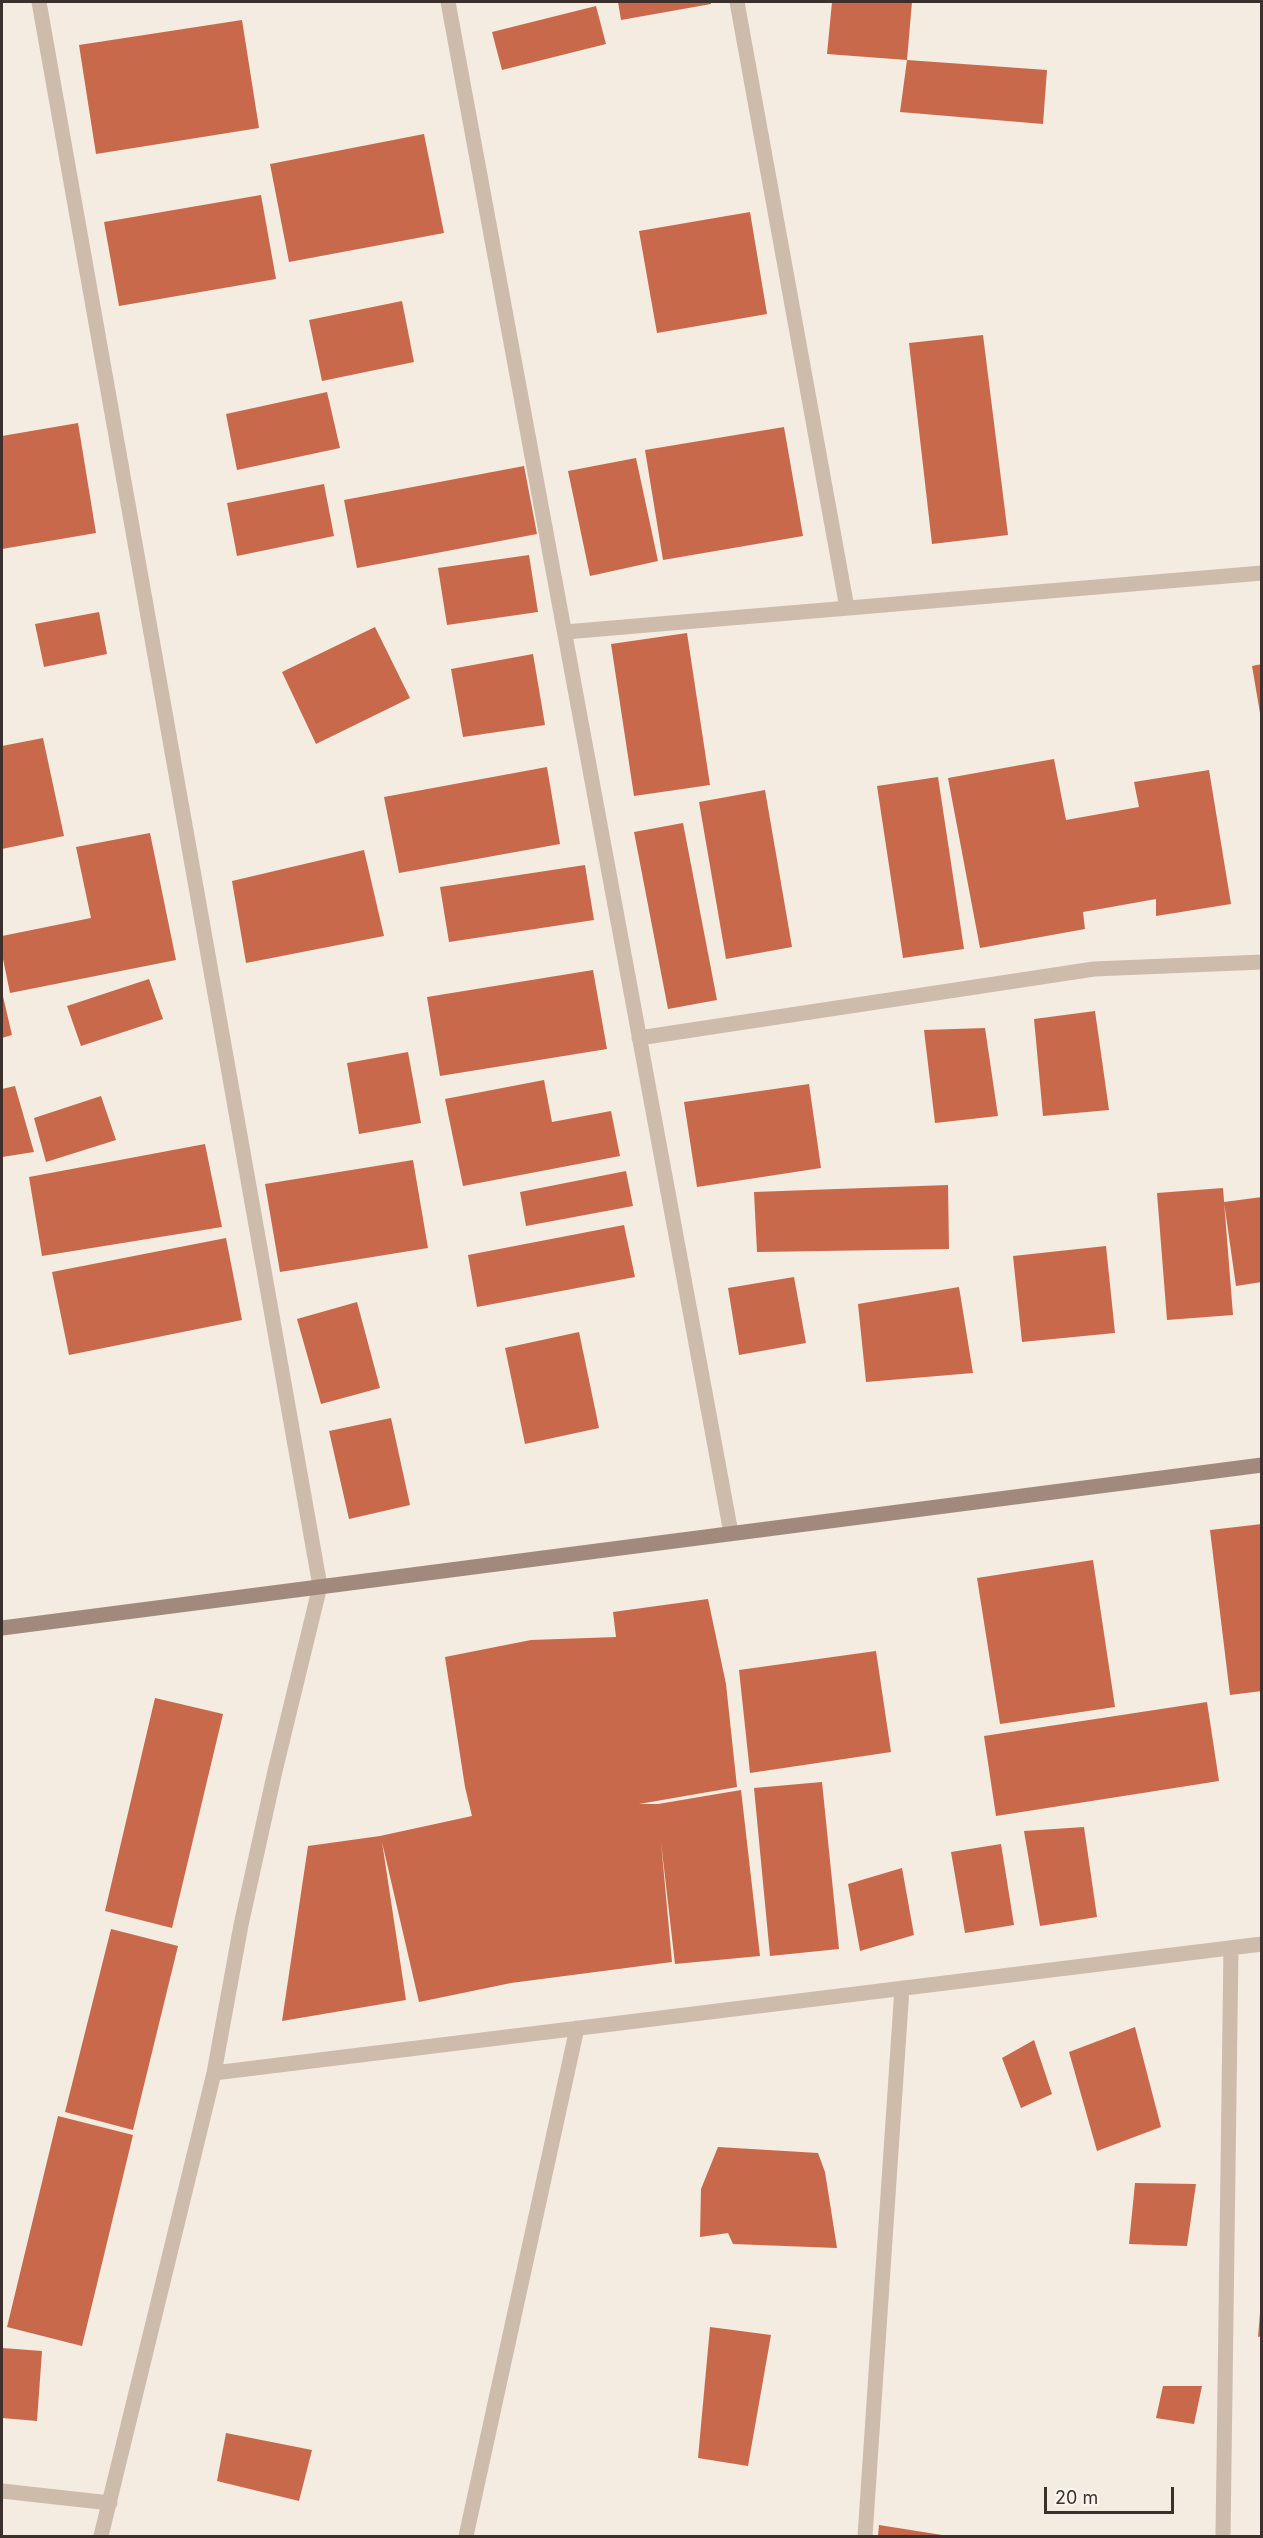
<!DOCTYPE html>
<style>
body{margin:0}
#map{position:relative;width:1263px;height:2538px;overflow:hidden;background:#f4ebe1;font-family:Inter,sans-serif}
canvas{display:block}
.frame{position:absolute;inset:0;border:3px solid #3b302b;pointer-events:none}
.scale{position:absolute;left:1044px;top:2487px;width:130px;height:27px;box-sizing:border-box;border:3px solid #3b302b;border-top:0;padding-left:8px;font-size:18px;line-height:21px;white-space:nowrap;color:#3b302b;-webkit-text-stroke:4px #fbf5ee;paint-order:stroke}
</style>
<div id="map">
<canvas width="1263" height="2538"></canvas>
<div class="frame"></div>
<div class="scale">20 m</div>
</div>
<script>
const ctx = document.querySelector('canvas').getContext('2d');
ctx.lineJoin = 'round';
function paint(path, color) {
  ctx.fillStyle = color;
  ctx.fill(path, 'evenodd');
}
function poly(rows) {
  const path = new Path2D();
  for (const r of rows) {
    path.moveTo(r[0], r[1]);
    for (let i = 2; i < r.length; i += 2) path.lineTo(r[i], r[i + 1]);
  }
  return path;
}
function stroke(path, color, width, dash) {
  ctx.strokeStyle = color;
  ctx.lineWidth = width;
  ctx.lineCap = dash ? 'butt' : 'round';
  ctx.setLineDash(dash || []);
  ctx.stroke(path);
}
paint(poly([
 [618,2,711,2,711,4,621,20],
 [832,2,912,2,907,60,827,54],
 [596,6,606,44,502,70,492,32],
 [242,20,259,128,96,154,79,45],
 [907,60,1047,70,1043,124,900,112],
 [424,134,444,233,289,262,270,164],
 [261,195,276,279,119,306,104,222],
 [750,212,767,314,657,333,639,231],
 [402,301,414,362,322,381,309,320],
 [983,335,1008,535,932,544,909,343],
 [327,392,340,448,237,470,226,414],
 [78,423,96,533,2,549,2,436],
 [784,427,803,536,663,560,645,450],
 [636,458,658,561,590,576,568,471],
 [524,466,537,534,357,568,344,500],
 [324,484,334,536,237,556,227,503],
 [529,555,538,612,447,625,438,568],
 [99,612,107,654,44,667,35,624],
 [375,627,410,698,316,744,282,672],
 [687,633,710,785,634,796,611,644],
 [533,654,545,725,463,737,451,669],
 [1262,664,1262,713,1260,713,1252,666],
 [43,738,64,836,2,849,2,746],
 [1054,759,1066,820,1139,807,1134,782,1209,770,1231,904,1156,916,1156,899,1083,912,1085,929,980,948,948,778],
 [547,767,560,844,399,873,384,797],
 [938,777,964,949,903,958,877,786],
 [765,790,792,947,726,959,699,802],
 [683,823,717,1000,668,1009,634,832],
 [150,833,176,960,10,993,2,954,2,936,91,918,76,847],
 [364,850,384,936,246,963,232,881],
 [585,865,594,920,449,942,440,887],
 [593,970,607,1049,440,1076,427,997],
 [149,979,163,1019,81,1046,67,1006],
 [2,992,12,1035,2,1038],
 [1095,1011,1109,1110,1043,1116,1034,1019],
 [985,1028,998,1116,935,1123,924,1030],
 [408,1052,421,1123,359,1134,347,1063],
 [544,1080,552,1122,611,1111,620,1156,463,1186,445,1099],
 [809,1084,821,1168,697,1187,684,1102],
 [15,1086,34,1152,2,1157,2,1089],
 [101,1096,116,1140,46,1162,34,1118],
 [205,1144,222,1227,42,1256,29,1177],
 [413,1160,428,1248,280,1272,265,1184],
 [626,1171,633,1206,526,1226,520,1192],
 [948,1185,949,1249,757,1252,754,1192],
 [1223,1188,1233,1315,1167,1320,1157,1193],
 [1262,1197,1262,1282,1236,1286,1224,1202],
 [624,1225,635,1277,477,1307,468,1255],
 [226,1238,242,1320,69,1355,52,1272],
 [1106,1246,1115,1333,1022,1342,1013,1256],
 [794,1277,806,1343,739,1355,728,1288],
 [959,1287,973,1373,866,1382,858,1304],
 [357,1302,380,1388,321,1404,297,1319],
 [579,1332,599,1428,525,1444,505,1348],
 [391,1418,410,1505,349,1519,329,1431],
 [1262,1524,1262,1691,1230,1695,1210,1530],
 [1093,1560,1115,1707,1000,1724,977,1578],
 [708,1599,726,1684,737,1787,639,1804,658,1804,741,1790,760,1956,675,1964,661,1842,672,1962,511,1983,419,2002,382,1842,406,2000,282,2021,308,1846,380,1836,472,1816,465,1787,445,1657,531,1640,616,1637,613,1612],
 [876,1651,891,1752,750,1773,739,1670],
 [155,1698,223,1714,172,1928,105,1911],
 [1207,1702,1219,1781,996,1816,984,1736],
 [822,1782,839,1949,770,1956,754,1788],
 [1084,1827,1097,1917,1040,1926,1024,1831],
 [1001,1844,1014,1925,965,1933,951,1852],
 [902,1868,914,1935,860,1951,848,1884],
 [111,1929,178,1946,133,2130,65,2112],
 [1135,2027,1161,2127,1097,2151,1069,2052],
 [1034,2040,1052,2094,1021,2108,1002,2058],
 [58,2116,133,2135,82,2346,7,2327],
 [718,2147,818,2153,825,2172,837,2248,733,2244,728,2233,700,2237,701,2189],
 [1135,2183,1196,2184,1187,2246,1129,2244],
 [1260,2313,1262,2313,1262,2336,1258,2337],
 [710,2327,771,2335,748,2466,698,2458],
 [2,2348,42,2351,37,2421,2,2418],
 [1163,2386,1202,2386,1194,2424,1156,2418],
 [226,2433,312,2450,299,2501,217,2481],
 [879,2525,942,2535,942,2536,878,2536]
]), '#c8694b');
stroke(poly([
 [39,2,320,1586,275,1771,241,1925,214,2073,101,2536],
 [448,2,731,1533],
 [737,2,847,608],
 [565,632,1262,573],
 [639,1038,1094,969,1262,962],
 [214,2073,1262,1944],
 [2,2491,110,2503],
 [466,2536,577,2028],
 [865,2536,902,1988],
 [1223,2536,1231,1948]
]), '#cdbbac', 15);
stroke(poly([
 [2,1628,1262,1465]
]), '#a18a7d', 15);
</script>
